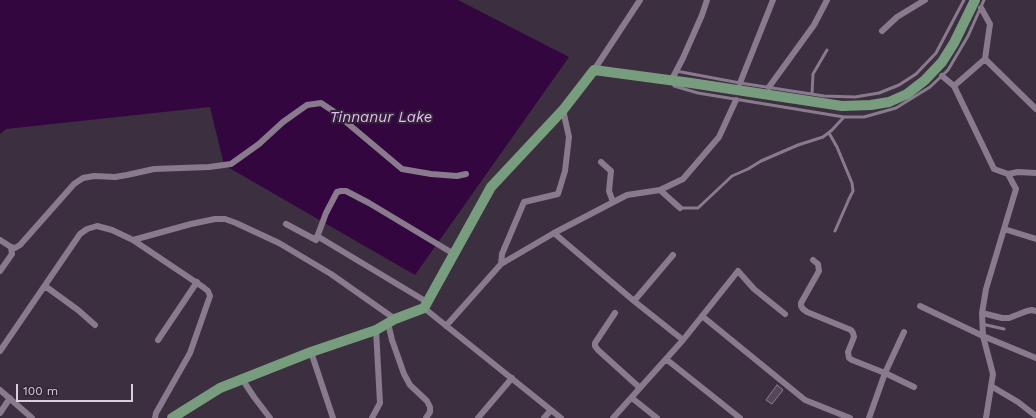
<!DOCTYPE html>
<style>
body{margin:0}
#map{position:relative;width:1036px;height:418px;overflow:hidden;background:#3c2f40;font-family:"Work Sans",sans-serif}
canvas{display:block}
.scale{position:absolute;left:16px;top:384px;width:117px;height:18px;box-sizing:border-box;border:2px solid #d8cfda;border-top:0;padding-left:5px;font-size:12px;line-height:14px;white-space:nowrap;color:#d8cfda;-webkit-text-stroke:3px #322536;paint-order:stroke}
</style>
<div id="map">
<canvas width="1036" height="418"></canvas>
<div class="scale">100 m</div>
</div>
<script>
const ctx = document.querySelector('canvas').getContext('2d');
ctx.lineJoin = 'round';
function paint(path, color) {
  ctx.fillStyle = color;
  ctx.fill(path, 'evenodd');
}
function poly(rows) {
  const path = new Path2D();
  for (const r of rows) {
    path.moveTo(r[0], r[1]);
    for (let i = 2; i < r.length; i += 2) path.lineTo(r[i], r[i + 1]);
  }
  return path;
}
function stroke(path, color, width, dash) {
  ctx.strokeStyle = color;
  ctx.lineWidth = width;
  ctx.lineCap = dash ? 'butt' : 'round';
  ctx.setLineDash(dash || []);
  ctx.stroke(path);
}
function drawText(font, color, halo, rows, align = 'center') {
  ctx.font = font + ' "Work Sans",sans-serif';
  ctx.lineWidth = 4;
  ctx.setLineDash([]);
  ctx.textBaseline = 'middle';
  ctx.strokeStyle = halo;
  ctx.fillStyle = color;
  for (const [text, x, y, turn = 0] of rows) {
    ctx.save();
    ctx.translate(x, y);
    ctx.rotate((+turn || 0) * Math.PI / 180);
    ctx.textAlign = isNaN(turn) ? turn : align;
    if (halo) ctx.strokeText(text, 0, 0);
    ctx.fillText(text, 0, 0);
    ctx.restore();
  }
}
paint(poly([
 [0,0,458,0,569,57,415,275,224,165,210,107,6,129,0,134]
]), '#340640');
const building = poly([
 [777,385,783,390,772,404,766,400,777,385]
]);
paint(building, '#55475a');
stroke(building, '#8c7d91', 1);
stroke(poly([
 [676,71,740,83,824,96,855,97,879,93,899,85,916,74,936,53,964,0],
 [672,83,674,86,698,93,844,117,864,117,896,108,930,87,948,70,968,36,984,0],
 [812,94,813,74,827,50],
 [829,133,837,147,852,183,853,191,849,199,835,231],
 [680,208,698,208,732,176,748,169,761,161,798,145,823,137,832,130,844,117],
 [982,324,1004,329]
]), '#897a8e', 3);
stroke(poly([
 [882,31,897,17,925,0],
 [985,59,1036,109],
 [594,70,640,0],
 [942,76,954,86,994,169,1008,174,1016,189,986,289,982,313,983,336,993,374,986,418],
 [671,81,683,58,702,15,707,0],
 [740,83,773,0],
 [954,86,985,59,990,24,981,8],
 [769,87,814,25,827,0],
 [601,162,611,171,609,191,613,202],
 [1008,174,1018,172,1036,173],
 [660,190,680,208],
 [286,224,316,240,326,213,337,192,341,191,346,191,369,203,454,254],
 [1004,229,1036,239],
 [554,233,634,301,683,340],
 [317,236,427,302],
 [0,240,11,247,15,248,20,245,74,184,83,178,94,176,115,177,127,175,154,169,209,167,231,164,259,144,283,122,307,105,321,103,333,111,402,169,431,174,457,176,466,174],
 [133,240,191,224,215,219,225,219,236,223,279,243,331,274,395,319],
 [813,260,818,264,819,271,801,303,801,306,803,309,807,312,851,330,853,333,854,337,848,352,849,358,852,360,885,373,869,418],
 [501,264,502,254,524,202,558,194,565,171,569,137,563,110],
 [0,271,12,254,11,247],
 [45,286,78,310,95,325],
 [634,301,673,255],
 [920,306,983,336,1036,358],
 [424,308,561,418],
 [615,313,595,343,595,346,598,350,640,388],
 [982,313,1002,318,1009,318,1027,311,1032,310,1036,311],
 [702,316,805,400,850,418],
 [388,323,392,340,404,374,410,385,427,401,430,407,430,412,426,418],
 [446,326,501,264,554,233,627,195,660,190,683,179,719,137,736,100],
 [904,332,885,373,914,387],
 [158,340,197,282],
 [0,351,80,234,87,229,97,226,112,230,133,240,203,287,208,291,210,296,190,353,156,413,155,418],
 [311,352,333,418],
 [666,359,740,418],
 [242,379,254,397,270,418],
 [991,386,1018,402,1036,416],
 [0,390,32,418],
 [632,398,657,418],
 [0,413,10,398],
 [372,418,380,403,376,330],
 [478,418,512,378],
 [544,418,551,410],
 [613,418,683,340,738,271,754,289,785,314]
]), '#897a8e', 6);
stroke(poly([
 [172,418,220,388,311,352,376,330,395,319,424,308,491,187,563,110,594,70,691,83,842,106,871,105,889,102,907,94,925,80,942,62,954,43,975,0]
]), '#779d7e', 10);
drawText('italic 15px', '#ebb7fc', '#322536', [
 ["Tinnanur Lake",381,118]
]);
</script>
